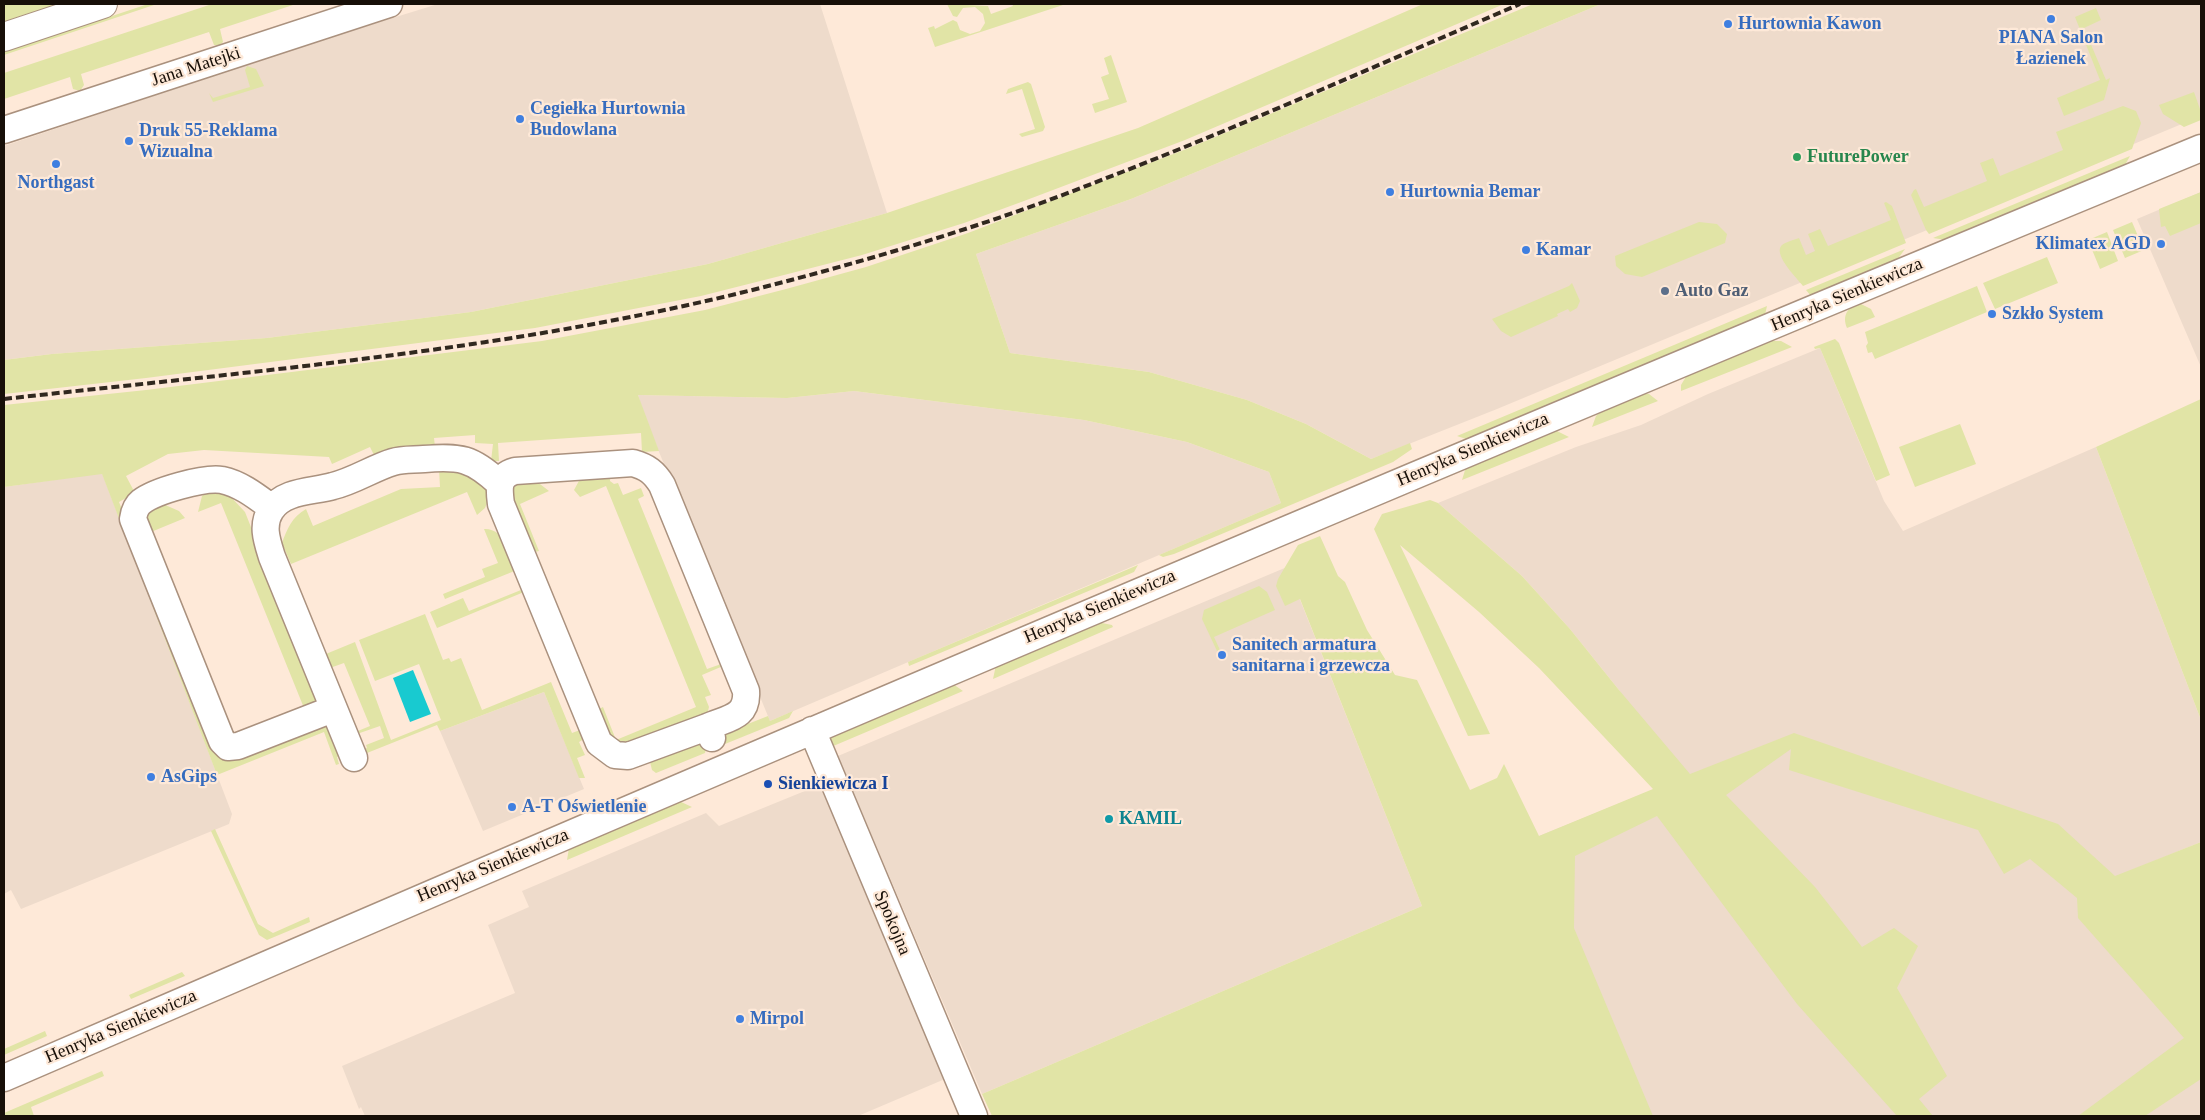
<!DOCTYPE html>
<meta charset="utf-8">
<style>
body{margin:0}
#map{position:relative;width:2205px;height:1120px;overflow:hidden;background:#fee9d8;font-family:Georgia,serif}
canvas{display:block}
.frame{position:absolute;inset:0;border:5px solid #170f08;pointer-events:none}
</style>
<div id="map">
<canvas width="2205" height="1120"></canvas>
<div class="frame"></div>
</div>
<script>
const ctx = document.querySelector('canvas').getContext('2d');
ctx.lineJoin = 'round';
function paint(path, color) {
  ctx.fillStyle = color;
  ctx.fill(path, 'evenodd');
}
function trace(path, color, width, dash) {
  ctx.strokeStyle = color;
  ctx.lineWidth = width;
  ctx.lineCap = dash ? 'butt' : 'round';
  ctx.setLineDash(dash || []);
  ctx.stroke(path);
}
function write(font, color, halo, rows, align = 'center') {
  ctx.font = font + ' Georgia,serif';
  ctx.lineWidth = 4.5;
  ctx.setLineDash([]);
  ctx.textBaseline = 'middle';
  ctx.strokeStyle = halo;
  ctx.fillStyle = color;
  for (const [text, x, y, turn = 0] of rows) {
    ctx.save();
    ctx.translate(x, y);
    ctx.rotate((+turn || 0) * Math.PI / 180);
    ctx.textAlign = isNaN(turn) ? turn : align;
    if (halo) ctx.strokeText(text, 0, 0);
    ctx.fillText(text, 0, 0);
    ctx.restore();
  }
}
paint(new Path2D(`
 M 438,4 L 820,4 L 887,213 L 708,264 L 471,312 L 267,338 L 52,354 L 4,360 L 4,146 L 305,45 Z
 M 1601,4 L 2201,4 L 2201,116 L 1497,409 L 1371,459 L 1306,424 L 1247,400 L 1149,372 L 1010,353 L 976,254 L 1131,199 Z
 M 2201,192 L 2201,367 L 2137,219 Z
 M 1820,348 L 1884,501 L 1903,531 L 2096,447 L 2201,720 L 2201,842 L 2115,877 L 2201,959 L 2201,1116 L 1259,1116 L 1539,836 L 1672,782 L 1619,690 L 1570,629 L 1522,576 L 1438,503 L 1576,447 L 1641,425 L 1708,394 Z
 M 854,391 L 1084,420 L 1187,442 L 1269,472 L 1281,503 L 770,721 L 645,418 L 638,395 L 787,398 Z
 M 102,473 L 232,814 L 229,824 L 21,909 L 11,890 L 4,894 L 4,487 Z
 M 1287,567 L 1422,906 L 982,1094 L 838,756 Z
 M 544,692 L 584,789 L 483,831 L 440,731 Z
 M 822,784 L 945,1079 L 858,1116 L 365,1116 L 361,1107 L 359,1109 L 342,1066 L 515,993 L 488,925 L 529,907 L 522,891 L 706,813 L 719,826 Z`), '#eedbcb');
paint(new Path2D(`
 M 8,4 L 59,4 L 4,22 L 4,5 Z
 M 148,4 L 157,4 L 4,55 L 4,52 Z
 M 212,4 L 296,4 L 220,29 L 223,42 L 219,46 L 214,45 L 209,32 L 81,74 L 84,85 L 80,91 L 73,89 L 70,77 L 4,99 L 4,73 Z
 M 947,4 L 988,6 L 991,14 L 1013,6 L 1012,4 L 1066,4 L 935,47 L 928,28 L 934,26 L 935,29 L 953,20 L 957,22 L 960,30 L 970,34 L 980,31 L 985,23 L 983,14 L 975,7 L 963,8 L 957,17 L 953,16 Z
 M 1423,4 L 1504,4 L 1185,140 L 1024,201 L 964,223 L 862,255 L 784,275 L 701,296 L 535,328 L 146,378 L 4,394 L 4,360 L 52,354 L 267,338 L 471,312 L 708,264 L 887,213 L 1138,128 Z
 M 1533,4 L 1601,4 L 1131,199 L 976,254 L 1010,353 L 1149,372 L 1247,400 L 1306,424 L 1371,459 L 1410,443 L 1412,449 L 1393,462 L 1174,554 L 1163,557 L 1159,555 L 1281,503 L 1269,472 L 1187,442 L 1084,420 L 854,391 L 787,398 L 638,395 L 659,451 L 642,452 L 641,433 L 498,443 L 499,461 L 491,461 L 493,444 L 475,443 L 475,435 L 434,438 L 435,447 L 375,457 L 370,447 L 332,464 L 329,457 L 204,450 L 168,454 L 126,476 L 135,493 L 119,502 L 223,760 L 324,719 L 341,755 L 337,757 L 339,764 L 336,765 L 324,732 L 217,775 L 102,474 L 4,487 L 4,405 L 146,390 L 542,341 L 705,310 L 786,289 L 866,267 L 968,233 L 1189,148 Z
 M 2096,8 L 2101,20 L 2084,28 L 2106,80 L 2110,78 L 2104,100 L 2064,116 L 2057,98 L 2100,80 L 2075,17 Z
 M 1111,55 L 1127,102 L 1095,113 L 1092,104 L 1109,99 L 1101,77 L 1109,74 L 1104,58 Z
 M 247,66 L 256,69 L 264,86 L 213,102 L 209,93 L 213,98 L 250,87 L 245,70 Z
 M 1028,82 L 1031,84 L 1045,127 L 1043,131 L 1022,137 L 1019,134 L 1035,129 L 1022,89 L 1006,94 L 1008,89 Z
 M 2194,92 L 2201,112 L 2201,120 L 2184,127 L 2163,114 L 2159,105 Z
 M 2123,106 L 2136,111 L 2141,123 L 2132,149 L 1929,234 L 1926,230 L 1911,195 L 1914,190 L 1916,189 L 1924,207 L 1987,181 L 1980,163 L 1993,158 L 2000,176 L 2063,150 L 2056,132 Z
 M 2130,156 L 2125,165 L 1946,240 L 1933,238 Z
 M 2201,192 L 2201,223 L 2170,236 L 2165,226 L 2161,227 L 2159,209 Z
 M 1886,202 L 1892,206 L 1906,243 L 1803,286 C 1797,278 1774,256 1781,246 C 1785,242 1794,240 1799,238 L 1806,255 L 1815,251 L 1808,234 L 1820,229 L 1828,246 L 1891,220 L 1884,203 Z
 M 1699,222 L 1717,224 L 1727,234 L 1725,243 L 1642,277 L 1625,274 L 1616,266 L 1615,256 Z
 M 2132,222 L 2144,250 L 2125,258 L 2113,230 Z
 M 2107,232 L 2118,261 L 2100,269 L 2088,240 Z
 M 1905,249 L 1897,260 L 1811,296 L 1806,290 Z
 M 2047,257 L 2058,283 L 1995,309 L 1983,283 Z
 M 1572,283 L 1580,301 L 1577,308 L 1570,312 L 1568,309 L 1557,314 L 1558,316 L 1511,337 L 1501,331 L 1492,319 L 1569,286 Z
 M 1977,286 L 1987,312 L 1875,359 L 1872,352 L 1868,353 L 1866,346 L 1868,343 L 1865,332 Z
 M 1861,304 L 1871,309 L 1875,317 L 1847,328 C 1842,316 1847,306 1861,304 Z
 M 1767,306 L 1765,315 L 1466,439 L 1457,436 Z
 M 1835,339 L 1839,343 L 1890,475 L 1876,481 L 1820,348 L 1815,349 L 1814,347 Z
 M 1768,341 L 1781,341 L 1792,347 L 1681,391 L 1681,385 L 1687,375 Z
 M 1642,393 L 1649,394 L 1658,401 L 1592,427 L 1596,416 L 1601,411 Z
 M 2201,399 L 2201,720 L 2096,447 Z
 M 1960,424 L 1976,464 L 1915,487 L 1899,447 Z
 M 1555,430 L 1569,437 L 1462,480 L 1466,467 Z
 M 439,469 L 464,471 L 487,489 L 489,498 L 485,508 L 477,515 L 467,492 L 291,564 L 282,543 C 287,529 292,517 306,509 L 313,526 L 401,489 L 440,487 Z
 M 610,475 L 610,481 L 614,484 L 618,483 L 623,495 L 641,488 L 644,496 L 638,499 L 707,669 L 724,663 L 723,666 L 702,675 L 711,695 L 705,697 L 709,707 L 707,715 L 635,746 L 614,746 L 599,709 L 603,707 L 616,740 L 696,707 L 606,486 L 580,497 L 574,490 L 580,479 Z
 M 536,481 L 549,491 L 520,504 L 539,551 L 535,552 L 511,492 L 517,484 Z
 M 211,490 L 229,495 L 245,512 L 320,701 L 304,708 L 221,503 L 198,512 L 202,496 Z
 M 1430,500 L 1438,503 L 1522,576 L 1570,629 L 1619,690 L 1690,774 L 1794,733 L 2058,824 L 2115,876 L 2201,842 L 2201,1079 L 2145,1116 L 2078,1116 L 2184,1038 L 2078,918 L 2077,898 L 2030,859 L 2004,874 L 1978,830 L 1789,770 L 1791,749 L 1726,795 L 1815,887 L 1862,947 L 1894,928 L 1918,946 L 1897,988 L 1947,1076 L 1919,1099 L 1933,1116 L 1897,1116 L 1797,1004 L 1657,816 L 1575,856 L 1574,928 L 1653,1116 L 992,1116 L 982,1094 L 1422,906 L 1300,599 L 1285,606 L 1276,586 L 1278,579 L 1298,545 L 1320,536 L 1338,576 L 1345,582 L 1367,630 L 1395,675 L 1417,680 L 1470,790 L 1497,778 L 1504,764 L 1539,836 L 1653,789 L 1539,668 L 1479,612 L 1400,545 L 1490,734 L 1468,736 L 1374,529 L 1382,514 Z
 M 163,504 L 179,511 L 185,518 L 151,532 L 143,514 Z
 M 484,529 C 505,528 510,555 517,570 L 445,599 L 443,594 L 485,577 L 482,569 L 498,563 Z
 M 1138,565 L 1134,572 L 909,666 L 908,662 Z
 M 1259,586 L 1267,592 L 1275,610 L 1214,637 L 1220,650 L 1217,651 L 1202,619 L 1204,610 Z
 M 521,590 L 524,592 L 437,628 L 430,612 L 463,598 L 469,611 Z
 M 425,614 L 443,660 L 449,658 L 451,662 L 461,658 L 482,710 L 551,682 L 572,733 L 580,730 L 584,739 L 579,742 L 585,755 L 577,758 L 585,778 L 579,778 L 544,692 L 440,731 L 437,725 L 362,755 L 364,749 L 367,748 L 366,745 L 384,738 L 380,726 L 354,735 L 353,733 L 370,726 L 344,663 L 327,669 L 321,656 L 355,642 L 391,740 L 441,720 L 419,664 L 375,681 L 359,640 Z
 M 1097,622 L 1112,625 L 1113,627 L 993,679 L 996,665 Z
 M 953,684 L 963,691 L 831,747 L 831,736 Z
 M 793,711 L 789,718 L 725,744 L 720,735 L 768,716 L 770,721 Z
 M 700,742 L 706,749 L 705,753 L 656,773 L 652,770 L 650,762 Z
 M 679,801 L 692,807 L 567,860 L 569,848 Z
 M 215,829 L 258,924 L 273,933 L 309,917 L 310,922 L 267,940 L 259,935 L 211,831 Z
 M 182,972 L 185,976 L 131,999 L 129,995 Z
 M 45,1031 L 47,1036 L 4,1055 L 4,1049 Z
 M 102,1071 L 104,1076 L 31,1107 L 34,1116 L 4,1116 L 4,1113 Z`), '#e1e4a6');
paint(new Path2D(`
 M 413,670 L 431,714 L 410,722 L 393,678 Z`), '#18cad0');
const street = new Path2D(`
 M 4,130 L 389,4
 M 272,508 C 257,497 241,484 222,480 C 204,477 155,491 141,502 C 136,506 134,512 133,519 L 222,741 L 228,747 L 238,746 L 333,709
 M 707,727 L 628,756 L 615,755 L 599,743 L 501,504 C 499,489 497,476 515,471 L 633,463 C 647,467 654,472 662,485 L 746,691 C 748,718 727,718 707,727 L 712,738
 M 812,730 L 974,1116
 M 354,758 L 272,557 C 267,541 261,525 271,510 C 284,490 313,492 333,486 C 354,481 373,468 393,462 C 403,459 414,460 424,459 C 460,456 472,458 499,483
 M 4,1078 C 734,762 1466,451 2201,148`);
const primary = new Path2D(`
 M 4,37 L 103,4`);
trace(street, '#aa917e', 29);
trace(primary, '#aa917e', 30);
trace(street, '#fff', 26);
trace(primary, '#fff', 28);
trace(new Path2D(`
 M 4,399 C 261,370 520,350 772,285 C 884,256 996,222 1104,179 C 1244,125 1382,63 1520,4`), '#31281f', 4, [8, 4]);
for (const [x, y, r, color] of [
 [2051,19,5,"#3f7fe0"],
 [1728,24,5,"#3f7fe0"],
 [520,119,5,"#3f7fe0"],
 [129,141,5,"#3f7fe0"],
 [1797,157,5,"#2e9e5b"],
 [56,164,5,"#3f7fe0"],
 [1390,192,5,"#3f7fe0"],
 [2161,244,5,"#3f7fe0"],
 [1526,250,5,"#3f7fe0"],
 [1665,291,5,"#5c6f8a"],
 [1992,314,5,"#3f7fe0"],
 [1222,655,5,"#3f7fe0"],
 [151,777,5,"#3f7fe0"],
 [768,784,5,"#1a4fb4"],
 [512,807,5,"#3f7fe0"],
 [1109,819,5,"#0f9aa8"],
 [740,1019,5,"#3f7fe0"]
]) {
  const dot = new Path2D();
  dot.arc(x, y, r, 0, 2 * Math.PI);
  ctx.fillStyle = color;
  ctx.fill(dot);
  trace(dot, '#fee9d8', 2);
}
write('bold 18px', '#366cbe', '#fee9d8', [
 ["Hurtownia Kawon",1738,24],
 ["PIANA Salon",2051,38,"center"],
 ["Łazienek",2051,59,"center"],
 ["Cegiełka Hurtownia",530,109],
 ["Budowlana",530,130],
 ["Druk 55-Reklama",139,131],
 ["Wizualna",139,152],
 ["Northgast",56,183,"center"],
 ["Hurtownia Bemar",1400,192],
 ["Klimatex AGD",2151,244,"right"],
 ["Kamar",1536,250],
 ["Szkło System",2002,314],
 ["Sanitech armatura",1232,645],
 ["sanitarna i grzewcza",1232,666],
 ["AsGips",161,777],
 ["A-T Oświetlenie",522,807],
 ["Mirpol",750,1019]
], 'left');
write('18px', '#170f08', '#fee9d8', [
 ["Jana Matejki",196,67,-18],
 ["Henryka Sienkiewicza",1847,295,-23],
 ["Henryka Sienkiewicza",1473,450,-23],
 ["Henryka Sienkiewicza",1100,607,-23],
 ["Henryka Sienkiewicza",493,866,-23],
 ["Spokojna",892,923,67],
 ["Henryka Sienkiewicza",121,1027,-23]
]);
write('bold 18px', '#27864d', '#fee9d8', [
 ["FuturePower",1807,157]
], 'left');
write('bold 18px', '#4e5e75', '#fee9d8', [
 ["Auto Gaz",1675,291]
], 'left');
write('bold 18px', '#164399', '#fee9d8', [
 ["Sienkiewicza I",778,784]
], 'left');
write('bold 18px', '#0d838f', '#fee9d8', [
 ["KAMIL",1119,819]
], 'left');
</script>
